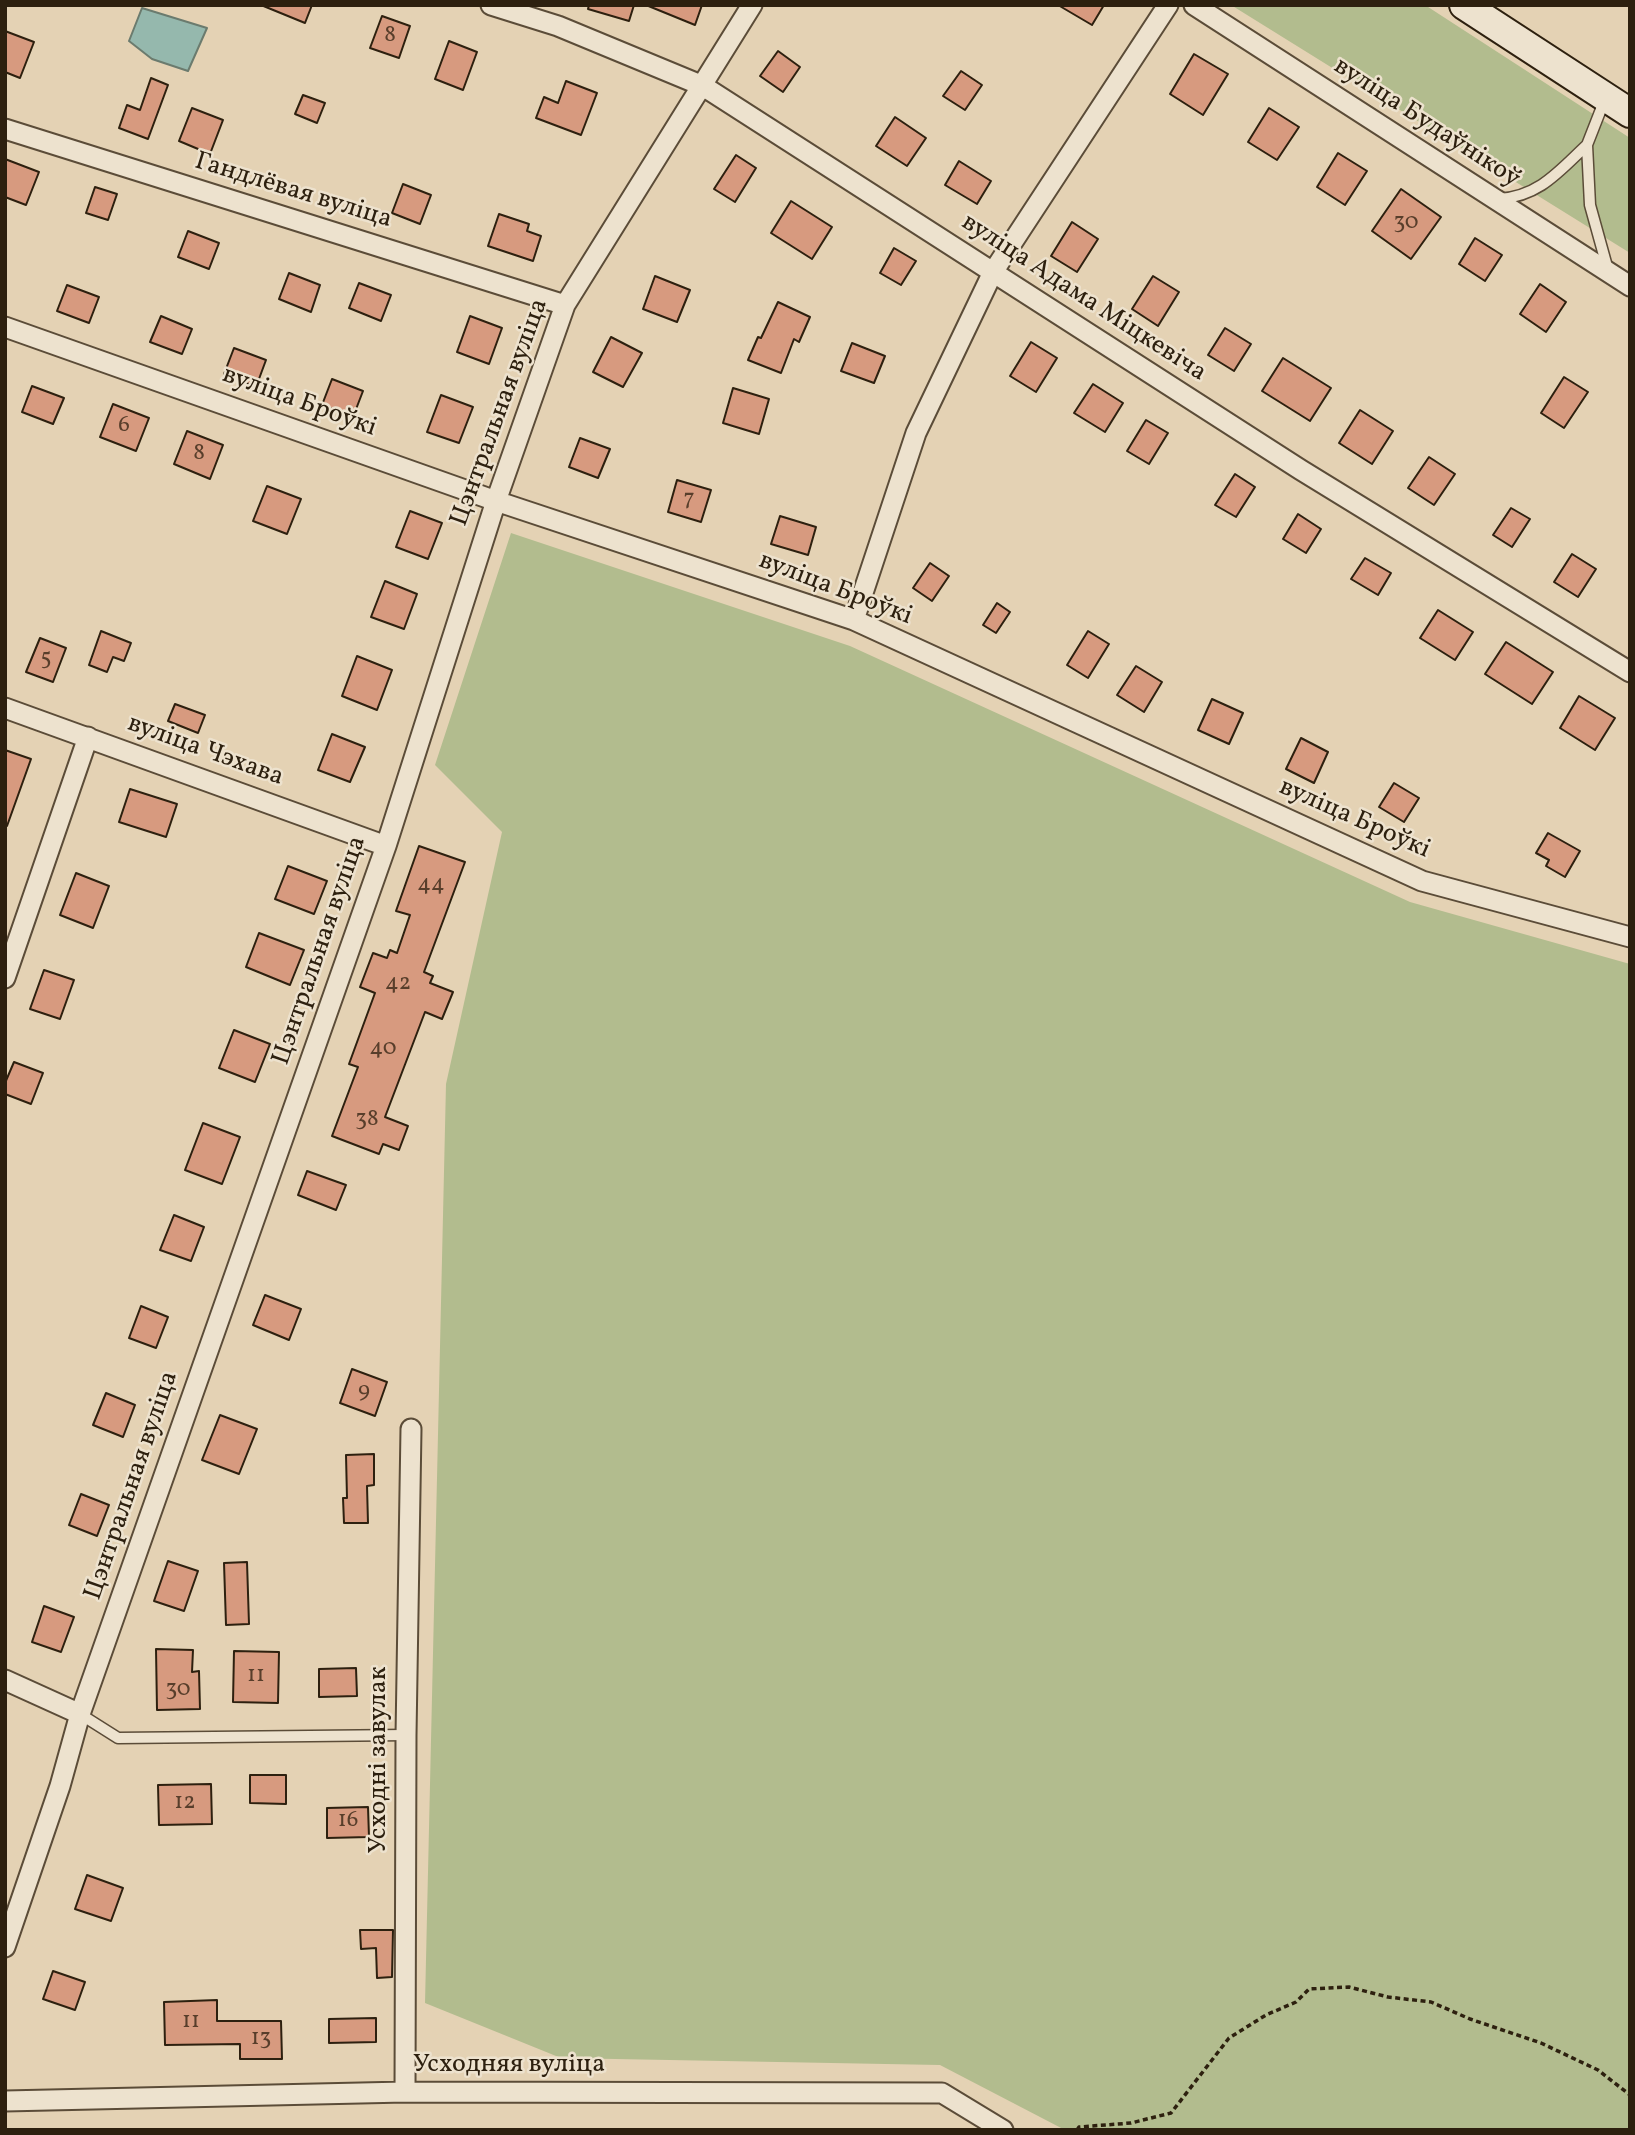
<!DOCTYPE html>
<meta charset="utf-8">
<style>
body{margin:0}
#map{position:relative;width:1635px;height:2135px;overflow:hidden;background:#e4d2b4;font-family:Vollkorn,serif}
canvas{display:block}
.frame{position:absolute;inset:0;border:7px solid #2d200f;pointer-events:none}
</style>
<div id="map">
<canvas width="1635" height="2135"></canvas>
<div class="frame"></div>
</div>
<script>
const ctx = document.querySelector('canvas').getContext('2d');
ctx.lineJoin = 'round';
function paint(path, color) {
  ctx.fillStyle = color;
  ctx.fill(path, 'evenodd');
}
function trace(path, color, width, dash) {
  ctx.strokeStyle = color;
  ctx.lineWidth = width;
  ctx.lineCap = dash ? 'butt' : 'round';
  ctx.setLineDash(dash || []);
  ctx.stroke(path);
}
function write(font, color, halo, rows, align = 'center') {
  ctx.font = font + ' Vollkorn,serif';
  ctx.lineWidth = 5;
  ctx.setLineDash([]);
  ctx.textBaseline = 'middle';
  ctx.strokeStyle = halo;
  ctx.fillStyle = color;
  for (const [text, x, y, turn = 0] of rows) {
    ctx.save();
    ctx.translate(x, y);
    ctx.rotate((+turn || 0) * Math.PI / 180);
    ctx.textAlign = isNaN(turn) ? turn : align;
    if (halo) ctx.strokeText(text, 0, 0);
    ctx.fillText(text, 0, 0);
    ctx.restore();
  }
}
paint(new Path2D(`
 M 1231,5 L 1425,5 L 1630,138 L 1630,253 Z
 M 511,533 L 850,646 L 1410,902 L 1630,964 L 1630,2130 L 1065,2130 L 940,2065 L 561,2058 L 425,2003 L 446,1084 L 502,832 L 435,765 Z`), '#b2bc8e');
const water = new Path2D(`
 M 142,8 L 207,28 L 188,71 L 152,59 L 129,41 Z`);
paint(water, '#95b8ad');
trace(water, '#6b7b6e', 2);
const building = new Path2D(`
 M 261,5 L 312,5 L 305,23 Z
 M 589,5 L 634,5 L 629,21 L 588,9 Z
 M 646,5 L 702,5 L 695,25 Z
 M 1058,5 L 1104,5 L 1092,25 Z
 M 382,16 L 410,26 L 399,58 L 370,48 Z
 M 5,31 L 34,42 L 20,78 L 5,72 Z
 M 449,41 L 477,52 L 463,90 L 435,79 Z
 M 778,51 L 800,67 L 783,92 L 760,76 Z
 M 1194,54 L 1228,74 L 1203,115 L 1170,94 Z
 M 961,71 L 982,85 L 965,110 L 943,96 Z
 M 151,78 L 168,85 L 148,139 L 119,128 L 127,105 L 140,110 Z
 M 566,81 L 597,93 L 581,135 L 536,118 L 544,97 L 558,103 Z
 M 303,95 L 325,103 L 317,123 L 295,114 Z
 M 192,108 L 223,120 L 210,154 L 179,141 Z
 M 1269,108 L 1299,127 L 1277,160 L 1248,142 Z
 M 895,117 L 926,138 L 907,166 L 876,146 Z
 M 1338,153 L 1367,171 L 1345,205 L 1317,187 Z
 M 736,155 L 756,168 L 735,202 L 714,189 Z
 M 5,159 L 39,172 L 26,205 L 5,197 Z
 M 959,161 L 991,181 L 977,204 L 945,185 Z
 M 403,184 L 431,195 L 420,224 L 392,213 Z
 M 95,187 L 117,194 L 108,220 L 86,213 Z
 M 1401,189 L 1441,217 L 1411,259 L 1372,231 Z
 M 791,201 L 832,227 L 812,259 L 771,233 Z
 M 499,214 L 529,224 L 527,231 L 541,236 L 533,261 L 488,246 Z
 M 1072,222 L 1098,239 L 1077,272 L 1051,256 Z
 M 188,231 L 219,243 L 209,269 L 178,257 Z
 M 1475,238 L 1502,255 L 1485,281 L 1459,264 Z
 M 894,248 L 916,261 L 901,285 L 880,273 Z
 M 289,273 L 320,285 L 311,312 L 279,299 Z
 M 655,276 L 690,290 L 677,322 L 643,309 Z
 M 1153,276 L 1179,292 L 1158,326 L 1132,309 Z
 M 359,283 L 391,295 L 381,321 L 349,308 Z
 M 1540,284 L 1566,302 L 1546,332 L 1520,314 Z
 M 67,285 L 99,297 L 89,323 L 57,311 Z
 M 778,302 L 810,317 L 799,342 L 794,339 L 781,373 L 748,360 L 758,337 L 761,338 Z
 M 161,316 L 192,329 L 182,354 L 150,342 Z
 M 470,316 L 502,328 L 489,364 L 457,352 Z
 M 1225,328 L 1251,344 L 1234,371 L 1208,355 Z
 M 611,337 L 642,353 L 623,387 L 593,372 Z
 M 1031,342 L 1057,358 L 1036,392 L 1010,376 Z
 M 852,343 L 885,356 L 874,383 L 841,371 Z
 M 234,348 L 266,360 L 256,387 L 224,374 Z
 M 1283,358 L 1331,388 L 1310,421 L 1262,391 Z
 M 1564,377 L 1588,392 L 1564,428 L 1541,413 Z
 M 332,379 L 363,391 L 353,417 L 322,405 Z
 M 1093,384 L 1123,403 L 1105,432 L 1074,413 Z
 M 32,386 L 64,398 L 53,424 L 22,412 Z
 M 733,388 L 769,399 L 759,434 L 723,423 Z
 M 441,395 L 473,407 L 459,443 L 427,432 Z
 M 113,404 L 149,418 L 136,451 L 100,437 Z
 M 1360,410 L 1393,431 L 1372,464 L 1339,443 Z
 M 1146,420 L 1168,433 L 1149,464 L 1127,451 Z
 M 187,431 L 223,445 L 210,479 L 174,464 Z
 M 580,438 L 610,449 L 598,478 L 569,467 Z
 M 1429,457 L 1455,474 L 1434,505 L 1408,488 Z
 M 1235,474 L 1255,487 L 1236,517 L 1215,505 Z
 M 677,480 L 711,490 L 701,522 L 668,512 Z
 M 267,486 L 301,499 L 287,534 L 253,521 Z
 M 1511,508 L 1530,519 L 1512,547 L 1493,535 Z
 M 410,511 L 442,523 L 428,559 L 396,547 Z
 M 1298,514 L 1321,529 L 1306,553 L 1283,539 Z
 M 780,516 L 816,527 L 808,555 L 771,544 Z
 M 1572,554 L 1596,569 L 1578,597 L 1554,582 Z
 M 1365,558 L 1391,573 L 1378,595 L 1351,579 Z
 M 930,563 L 949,576 L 932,601 L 913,588 Z
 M 385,581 L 417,594 L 404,629 L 371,617 Z
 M 997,603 L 1010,612 L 996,633 L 983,625 Z
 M 1438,610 L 1473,632 L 1455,660 L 1420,638 Z
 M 101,631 L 131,643 L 124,661 L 113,657 L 107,672 L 89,665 Z
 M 1088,631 L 1109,644 L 1088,678 L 1067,665 Z
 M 40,638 L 66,648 L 53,682 L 26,672 Z
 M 1506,642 L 1553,672 L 1532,704 L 1485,674 Z
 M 357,656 L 392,670 L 377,710 L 342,696 Z
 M 1136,666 L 1162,682 L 1144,712 L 1117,695 Z
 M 1579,696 L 1615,718 L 1595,750 L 1560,728 Z
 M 1212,699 L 1243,713 L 1229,744 L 1198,730 Z
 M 175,704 L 205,715 L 198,733 L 168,721 Z
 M 332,734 L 365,747 L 350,782 L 318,770 Z
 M 1301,738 L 1328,752 L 1314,783 L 1286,769 Z
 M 5,750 L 31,759 L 7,826 L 5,826 Z
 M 1394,783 L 1419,798 L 1404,822 L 1379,807 Z
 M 130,789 L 177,804 L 166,837 L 119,822 Z
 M 1548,833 L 1580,851 L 1565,877 L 1546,866 L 1549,860 L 1536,853 Z
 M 419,846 L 465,862 L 424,972 L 433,976 L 430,983 L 453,992 L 442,1019 L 425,1012 L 385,1117 L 408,1126 L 399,1150 L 383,1144 L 379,1154 L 332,1136 L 358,1067 L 349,1064 L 375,993 L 360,987 L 373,953 L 387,958 L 390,950 L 397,953 L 410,915 L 396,911 Z
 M 288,866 L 327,881 L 314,914 L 275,899 Z
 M 76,873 L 109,886 L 93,928 L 60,915 Z
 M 259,933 L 304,950 L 290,985 L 246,967 Z
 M 44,970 L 74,980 L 60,1019 L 30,1009 Z
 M 234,1030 L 270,1044 L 255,1082 L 219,1068 Z
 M 14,1062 L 43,1073 L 31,1104 L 5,1094 L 5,1083 Z
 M 203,1123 L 240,1137 L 222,1184 L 185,1170 Z
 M 307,1171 L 346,1185 L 336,1210 L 298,1195 Z
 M 174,1215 L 204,1227 L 191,1261 L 160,1250 Z
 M 265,1295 L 301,1309 L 289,1340 L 253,1325 Z
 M 141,1306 L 168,1317 L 156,1348 L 129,1338 Z
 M 352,1369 L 387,1382 L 375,1416 L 340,1403 Z
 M 106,1393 L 135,1405 L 123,1437 L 93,1425 Z
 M 220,1415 L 257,1429 L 239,1474 L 202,1460 Z
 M 374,1454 L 374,1485 L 367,1486 L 368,1523 L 344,1523 L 343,1498 L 347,1498 L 346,1455 Z
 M 81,1494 L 109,1505 L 97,1536 L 69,1525 Z
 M 168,1561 L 198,1571 L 184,1611 L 154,1601 Z
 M 247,1562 L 249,1624 L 226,1625 L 224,1563 Z
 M 44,1606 L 74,1617 L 61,1652 L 32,1642 Z
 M 156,1649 L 193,1650 L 192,1672 L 199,1671 L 200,1709 L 157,1710 Z
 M 234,1651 L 279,1652 L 278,1703 L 233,1702 Z
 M 356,1668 L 357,1696 L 319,1697 L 319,1669 Z
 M 250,1775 L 286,1775 L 286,1804 L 250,1803 Z
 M 211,1784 L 212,1824 L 159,1825 L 158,1785 Z
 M 368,1807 L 369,1837 L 327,1838 L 327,1808 Z
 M 87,1875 L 123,1888 L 111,1921 L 75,1909 Z
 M 360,1930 L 393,1930 L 392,1977 L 377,1978 L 376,1948 L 361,1949 Z
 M 53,1971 L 85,1982 L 75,2010 L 43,1999 Z
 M 217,2000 L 217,2021 L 281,2021 L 282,2059 L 240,2059 L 240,2044 L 165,2045 L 164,2002 Z
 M 376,2018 L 376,2042 L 329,2043 L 329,2019 Z`);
paint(building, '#d79a7f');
trace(building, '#2d200f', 2);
const lane = new Path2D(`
 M 1605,99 L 1587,145 L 1590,205 L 1608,270
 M 1499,199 C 1540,196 1559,171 1587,145
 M 80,1714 L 118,1738 L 406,1735`);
const street = new Path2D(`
 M 491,5 L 558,26 L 703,86 L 1301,470 L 1630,672
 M 1194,5 L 1630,286
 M 5,129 L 565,305
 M 5,327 L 496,501 L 854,620 L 1422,881 L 1630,937
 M 854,620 L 916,433 L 993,272 L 1168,5
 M 5,708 L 386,846
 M 5,978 L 88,737
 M 5,1680 L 80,1714
 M 5,1947 L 60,1786 L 80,1714 L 386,846 L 496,501 L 565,305 L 752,5
 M 405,2092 L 406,1735 L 411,1429
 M 5,2101 L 405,2092 L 942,2093 L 1003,2130`);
const secondary = new Path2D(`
 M 1464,5 L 1630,113`);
trace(lane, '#5b4c38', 13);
trace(street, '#5b4c38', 23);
trace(secondary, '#2d200f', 32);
trace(new Path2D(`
 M 1077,2130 L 1079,2127 L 1131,2123 L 1171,2113 L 1229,2038 L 1266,2015 L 1296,2002 L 1309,1989 L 1349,1987 L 1388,1997 L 1431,2002 L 1470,2019 L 1541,2043 L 1598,2070 L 1630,2095`), '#2d200f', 3.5, [5, 3.5]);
trace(lane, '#ede2ce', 10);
trace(street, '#ede2ce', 19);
trace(secondary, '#ede2ce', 28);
write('23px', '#583e2b', null, [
 ["8",390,37],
 ["30",1406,224],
 ["6",124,427],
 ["8",199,455],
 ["7",689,501],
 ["5",46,660],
 ["44",431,886],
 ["42",398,985],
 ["40",383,1050],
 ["38",367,1121],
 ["9",364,1393],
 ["11",256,1677],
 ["30",178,1691],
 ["12",185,1804],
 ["16",348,1822],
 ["11",191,2023],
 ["13",261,2040]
]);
write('26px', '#2d200f', '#ede2ce', [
 ["вуліца Будаўнікоў",1426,124,33],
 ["Гандлёвая вуліца",293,192,17],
 ["вуліца Адама Міцкевіча",1083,299,33],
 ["вуліца Броўкі",299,403,20],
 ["Цэнтральная вуліца",501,413,-70],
 ["вуліца Броўкі",835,590,21],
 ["вуліца Чэхава",205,752,20],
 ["вуліца Броўкі",1354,820,24],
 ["Цэнтральная вуліца",321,951,-71],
 ["Цэнтральная вуліца",133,1486,-71],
 ["Усходні завулак",380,1760,-90],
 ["Усходняя вуліца",509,2066]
]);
</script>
